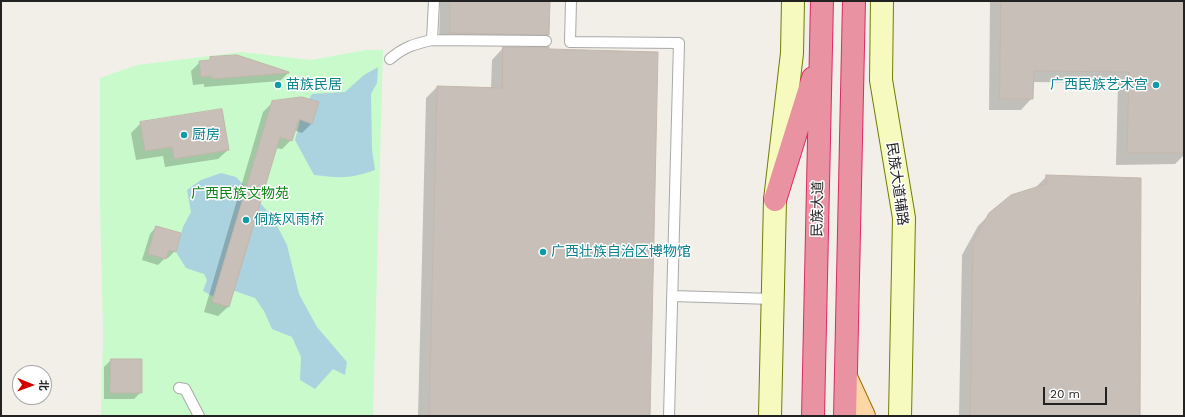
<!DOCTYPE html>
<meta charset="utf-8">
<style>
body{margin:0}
#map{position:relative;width:1185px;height:417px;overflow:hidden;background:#f2efe9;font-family:"Work Sans","Noto Sans SC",sans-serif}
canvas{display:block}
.frame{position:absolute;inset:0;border:2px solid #222;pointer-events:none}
.north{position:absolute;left:12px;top:365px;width:40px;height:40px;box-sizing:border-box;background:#fff;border:1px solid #a7a7a7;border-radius:50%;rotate:91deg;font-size:11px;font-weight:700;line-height:16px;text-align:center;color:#222}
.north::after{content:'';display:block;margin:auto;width:14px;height:18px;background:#d40000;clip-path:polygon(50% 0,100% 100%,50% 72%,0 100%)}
.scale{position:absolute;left:1043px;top:387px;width:64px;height:18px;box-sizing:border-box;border:2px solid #222;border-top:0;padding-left:5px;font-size:12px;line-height:14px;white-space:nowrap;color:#222;-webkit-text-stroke:3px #fff;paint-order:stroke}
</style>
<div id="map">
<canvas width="1185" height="417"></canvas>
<div class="frame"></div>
<div class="north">北</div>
<div class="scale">20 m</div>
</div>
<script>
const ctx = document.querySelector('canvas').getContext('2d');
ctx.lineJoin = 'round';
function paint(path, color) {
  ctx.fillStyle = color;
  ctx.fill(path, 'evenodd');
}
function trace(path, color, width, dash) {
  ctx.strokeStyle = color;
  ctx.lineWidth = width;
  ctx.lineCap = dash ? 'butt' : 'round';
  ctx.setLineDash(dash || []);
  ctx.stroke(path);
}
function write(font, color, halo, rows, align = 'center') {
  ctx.font = font + ' "Work Sans","Noto Sans SC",sans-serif';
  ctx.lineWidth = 3;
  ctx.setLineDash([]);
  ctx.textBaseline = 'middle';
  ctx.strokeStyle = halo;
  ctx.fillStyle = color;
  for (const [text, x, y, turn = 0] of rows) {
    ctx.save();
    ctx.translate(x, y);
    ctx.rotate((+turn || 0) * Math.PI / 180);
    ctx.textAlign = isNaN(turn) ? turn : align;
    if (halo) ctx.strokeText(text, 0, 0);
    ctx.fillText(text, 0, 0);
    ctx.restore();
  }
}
paint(new Path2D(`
 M 366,50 L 383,50 L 373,416 L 101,416 L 103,334 L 100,202 L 100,78 L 137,65 L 242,52 L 311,60 Z`), '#c8facc');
paint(new Path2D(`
 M 378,67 L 377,83 L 371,94 L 372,150 L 375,170 C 351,179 339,178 314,175 L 295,140 L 303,109 L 312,94 L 345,92 L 364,75 Z
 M 221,173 L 236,177 L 272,216 L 287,245 L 299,294 L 317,327 L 347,362 L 345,375 L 333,369 L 315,389 L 300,380 L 301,357 L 292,337 L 272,329 L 264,311 L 255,298 L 232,290 L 214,297 L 203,291 L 207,280 L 204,274 L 186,268 L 176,252 L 183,227 L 191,212 L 187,190 L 201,180 Z`), '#aad3df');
paint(new Path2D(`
 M 440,1 L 549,1 L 548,35 L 535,48 L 649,416 L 418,416 L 426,98 L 437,87 L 491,88 L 492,60 L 503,48 L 527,48 L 527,46 L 439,44 Z
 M 990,1 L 1184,1 L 1184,155 L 1175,164 L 1116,165 L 1118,83 L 1033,82 L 1032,98 L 1021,110 L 989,110 Z
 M 211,58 L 288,73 L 280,81 L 204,87 L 204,84 L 193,85 L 191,71 L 200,62 L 208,61 Z
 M 273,102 L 312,123 L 302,133 L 294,130 L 291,140 L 282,149 L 275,148 L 228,307 L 218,316 L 204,312 L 263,112 Z
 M 141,123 L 228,150 L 218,159 L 165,167 L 163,156 L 136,160 L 131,133 Z
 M 1047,176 L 1139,416 L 959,416 L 962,255 L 978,226 L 990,214 L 1035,188 Z
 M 156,227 L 175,251 L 168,258 L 165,258 L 158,265 L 142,260 L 150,234 Z
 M 111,360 L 141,392 L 134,399 L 104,399 L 104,367 Z`), '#0003');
const building = new Path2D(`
 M 450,1 L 550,1 L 549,35 L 450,33 Z
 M 1001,1 L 1184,1 L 1184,153 L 1127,153 L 1129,72 L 1034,71 L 1033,99 L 1000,99 Z
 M 503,47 L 549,47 L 549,49 L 658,52 L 650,416 L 429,416 L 437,86 L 502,88 Z
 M 237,55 L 289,72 L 289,73 L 212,79 L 212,76 L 201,77 L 199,61 L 210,60 L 210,57 Z
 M 302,97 L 319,102 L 312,124 L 299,119 L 292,141 L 280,137 L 229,307 L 212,302 L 272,101 Z
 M 222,109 L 229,150 L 174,159 L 172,147 L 145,151 L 140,122 Z
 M 1046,175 L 1141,178 L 1140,416 L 970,416 L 973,242 L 989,213 L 1011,195 L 1046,184 Z
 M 156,226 L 181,233 L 176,252 L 169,250 L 166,259 L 148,254 Z
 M 111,359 L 142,359 L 142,393 L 110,393 Z`);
paint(building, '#c7bfb8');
trace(building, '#c4b6ab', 1);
const lane = new Path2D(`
 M 434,1 L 432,40 L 546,41
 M 571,1 L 570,42 L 679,43 L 669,416
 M 390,59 C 404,47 414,44 432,40
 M 672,296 L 773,299
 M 179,388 L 185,389 L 199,416`);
const secondary = new Path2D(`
 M 882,1 L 881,80 L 904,218 L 900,416
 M 770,416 L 775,200 L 792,53 L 793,1`);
const primary = new Path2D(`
 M 846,377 L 864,416`);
const highway = new Path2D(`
 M 775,200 L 813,78
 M 813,416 L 822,1
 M 845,416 L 854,1`);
trace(lane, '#a9a9a9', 12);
trace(secondary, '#707d05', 24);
trace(primary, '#a06b00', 24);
trace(highway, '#dc2a67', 24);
trace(lane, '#fff', 10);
trace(secondary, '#f7fabf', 22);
trace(primary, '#fcd6a4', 22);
trace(highway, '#e892a2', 22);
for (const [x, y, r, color] of [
 [278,85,4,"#0f9aa8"],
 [1156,85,4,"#0f9aa8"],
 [184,135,4,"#0f9aa8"],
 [246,220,4,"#0f9aa8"],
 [543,252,4,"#0f9aa8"]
]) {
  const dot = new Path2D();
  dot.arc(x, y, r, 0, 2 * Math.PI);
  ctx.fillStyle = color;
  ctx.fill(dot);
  trace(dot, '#fff', 1.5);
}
write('14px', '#0d838f', '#fff', [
 ["苗族民居",286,85],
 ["广西民族艺术宫",1148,85,"right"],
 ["厨房",192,135],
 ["侗族风雨桥",254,220],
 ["广西壮族自治区博物馆",551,252]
], 'left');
write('14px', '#222', '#fff', [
 ["民族大道辅路",897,184,82],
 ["民族大道",818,209,-89]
]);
write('14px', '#0c8416', '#fff', [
 ["广西民族文物苑",240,194]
]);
</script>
